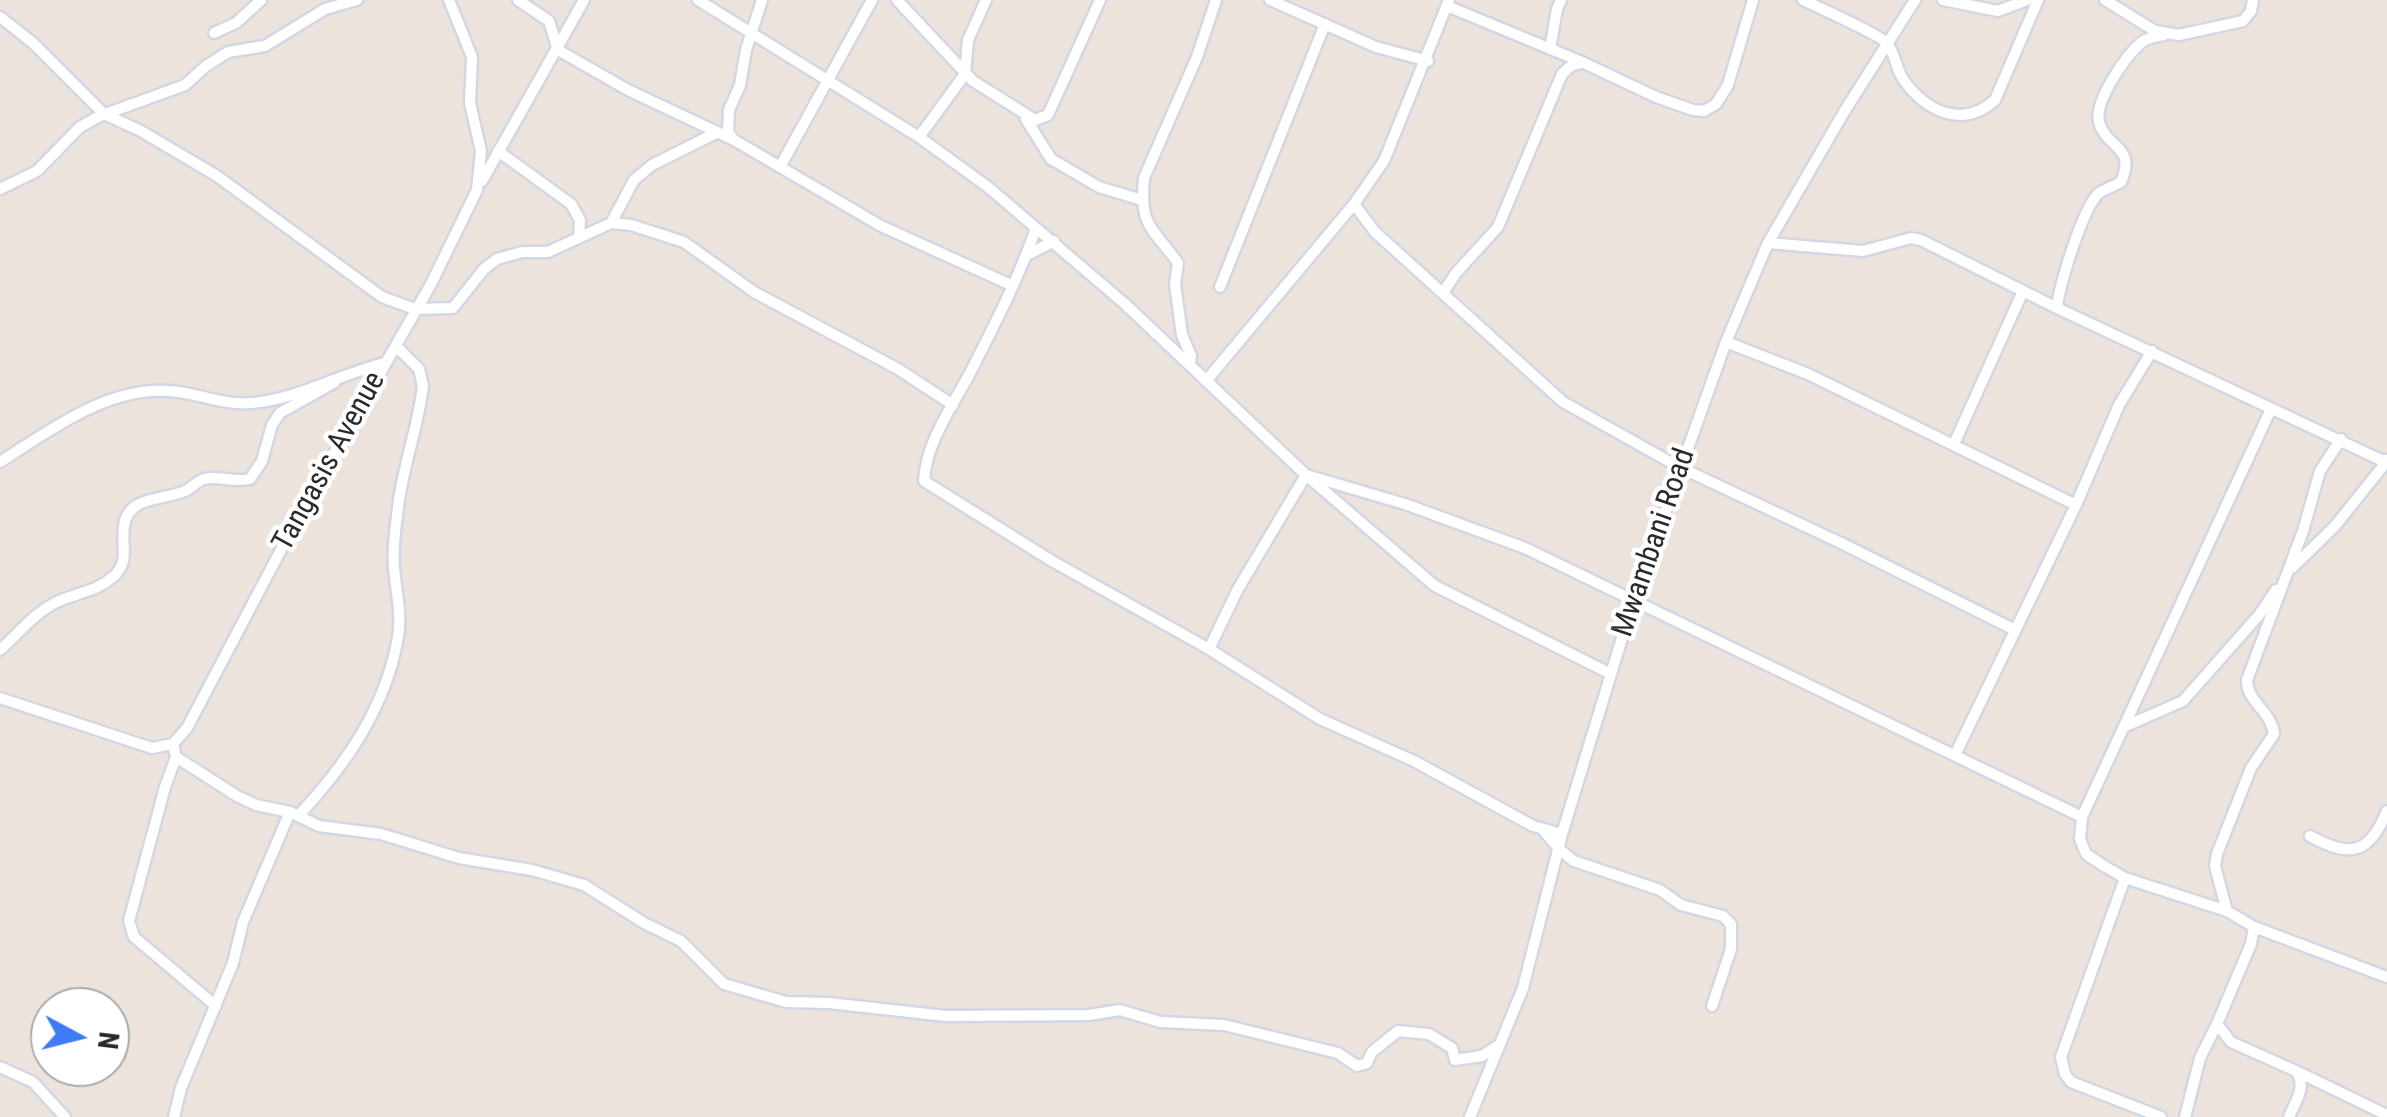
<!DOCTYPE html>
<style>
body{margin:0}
#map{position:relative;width:2387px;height:1117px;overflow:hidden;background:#ece3dc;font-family:"Roboto Condensed",sans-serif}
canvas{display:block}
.north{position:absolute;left:30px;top:987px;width:100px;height:100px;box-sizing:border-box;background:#fff;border:2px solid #aaa;border-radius:50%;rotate:97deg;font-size:28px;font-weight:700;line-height:40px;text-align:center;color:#2a2a2a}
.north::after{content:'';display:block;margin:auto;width:35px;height:45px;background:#3f7bf6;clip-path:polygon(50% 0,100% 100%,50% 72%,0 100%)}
</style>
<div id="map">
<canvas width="2387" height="1117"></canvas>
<div class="north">N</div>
</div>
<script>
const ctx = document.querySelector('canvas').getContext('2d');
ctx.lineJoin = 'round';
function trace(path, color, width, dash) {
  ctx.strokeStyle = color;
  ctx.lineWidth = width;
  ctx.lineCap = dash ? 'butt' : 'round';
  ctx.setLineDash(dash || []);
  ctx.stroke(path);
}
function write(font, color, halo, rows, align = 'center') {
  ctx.font = font + ' "Roboto Condensed",sans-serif';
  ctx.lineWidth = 9;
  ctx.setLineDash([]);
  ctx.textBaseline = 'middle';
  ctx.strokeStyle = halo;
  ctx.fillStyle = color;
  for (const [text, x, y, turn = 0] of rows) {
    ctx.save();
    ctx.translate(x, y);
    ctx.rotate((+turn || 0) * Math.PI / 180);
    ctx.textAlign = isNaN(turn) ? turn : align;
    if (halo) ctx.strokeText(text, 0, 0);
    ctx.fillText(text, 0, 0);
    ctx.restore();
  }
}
const street = new Path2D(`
 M 518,0 L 549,21 L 558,50 L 628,90 L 734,140 L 881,226 L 1011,285
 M 698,0 L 919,137 L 988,187 L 1125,304 L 1306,475 L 1405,504 L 1525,548 L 2082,817
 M 897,0 L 973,81 L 1035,120 L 1048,115 L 1100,0
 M 1270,0 L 1376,47 L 1428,61
 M 1449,0 L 1384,161 L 1354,204 L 1375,232 L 1563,402 L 1679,467 L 1841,543 L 2015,630
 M 1803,0 C 1818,7 1880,35 1887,43 C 1895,53 1896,69 1903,79 C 1926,112 1963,129 1995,100 L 2038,0
 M 1943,0 L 1998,11 L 2027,0
 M 2105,0 L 2155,31 L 2179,35 L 2243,21 L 2251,11 L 2253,0
 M 1447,6 L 1582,62 L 1656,97 L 1693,110 L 1704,111 L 1716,104 L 1728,85 L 1753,0
 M 0,17 L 33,43 L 104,114 L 141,131 L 217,176 L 382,297 L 415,309 L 453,308 L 484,269 L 497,259 L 522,252 L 548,252 L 611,223 L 634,180 L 652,165 L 718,132
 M 214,33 L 236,23 L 261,0
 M 1550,49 L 1557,9 L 1561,0
 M 1026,119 L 1051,159 L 1099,187 L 1142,200
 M 919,137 L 965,74 L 968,40 L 986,0
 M 733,139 L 728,132 L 729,110 L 740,85 L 746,50 L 762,0
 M 498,151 L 571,204 L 580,220 L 579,238
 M 780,167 L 872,0
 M 482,181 L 584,0
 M 0,189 L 37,171 L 80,127 L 100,116 L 185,85 L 206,66 L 228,52 L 265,46 L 325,9 L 357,0
 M 611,223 L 631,225 L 684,242 L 754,292 L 898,369 L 953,405
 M 1036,228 C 1019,278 993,328 969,375 C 951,408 926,443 924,481 L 1052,561 L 1209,649 L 1320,719 L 1414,761 L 1533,826 L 1562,834
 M 1768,243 L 1863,251 L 1911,238 L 1921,240 L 2057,308 L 2381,460 L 2387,460
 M 1027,255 L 1054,241
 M 1220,287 L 1325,24
 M 1443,293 L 1456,273 L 1498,227 L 1562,74 L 1572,65 L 1581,63
 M 2057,308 C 2059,286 2083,207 2099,193 C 2105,189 2114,186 2121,182 C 2137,145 2106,149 2099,122 C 2094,101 2126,55 2142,42 C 2148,37 2157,36 2164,35
 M 1726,342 L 1808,374 L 2076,505
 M 1190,364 L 1191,356 L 1182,335 L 1175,284 L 1178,263 C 1153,228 1139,227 1144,178 L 1197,57 L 1216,0
 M 1206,381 L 1354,204
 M 2271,409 L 2082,817 L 2080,839 L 2086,854 L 2104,866 L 2125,878 L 2227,911 L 2254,927 L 2251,944 L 2217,1024 L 2231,1042 L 2296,1071 C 2307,1087 2296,1100 2289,1117
 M 1954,444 L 2023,291
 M 0,462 C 49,431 106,387 168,391 C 197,392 222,406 252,403 C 298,399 340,374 385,363
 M 2292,568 L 2335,526 L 2387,461
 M 1209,649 L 1238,589 L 1306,475 L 1435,586 L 1611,674
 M 0,650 C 18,634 36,611 59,601 C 79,592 96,592 114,576 C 130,561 121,546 124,526 C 128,495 163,501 185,491 C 192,488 197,481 204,479 C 219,475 234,483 250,479 L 262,461 L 272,425 L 280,413 L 335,382
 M 0,698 L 152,748 L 173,744 L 187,728 L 303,508 L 431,284 L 477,190 L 481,151 L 470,103 L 472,57 L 449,0
 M 2126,726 L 2183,701 L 2259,615 L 2276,590
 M 173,744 L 176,757 L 237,796 L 256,805 L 290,812 L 319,826 L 381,834 L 459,858 L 532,870 L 584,885 L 644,923 L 681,941 L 724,984 L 786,1002 L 829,1003 L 946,1016 L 1089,1015 L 1120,1010 L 1160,1022 L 1224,1025 L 1338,1053 L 1357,1066 L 1367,1063 L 1372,1052 L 1398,1031 L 1429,1034 L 1452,1048 L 1455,1060 L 1482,1056 L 1499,1045
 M 1955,755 L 2076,505 L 2119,405 L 2152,351
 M 176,757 L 165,787 L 129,921 L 134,937 L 216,1006
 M 298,816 C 346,765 386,707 398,637 C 402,614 396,591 394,568 C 392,548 396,526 398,507 C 403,466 418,427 423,386 L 419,369 L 396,346
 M 1544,831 L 1560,850 L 1574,861 L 1660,890 L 1681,905 L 1723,916 L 1731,924 L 1731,949 L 1712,1006
 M 2310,836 C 2350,858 2369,855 2387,811
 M 2125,878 L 2061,1057 L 2065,1074 L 2071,1082 L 2161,1117
 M 2227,911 L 2215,866 L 2217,854 L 2251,768 L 2274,734 C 2272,712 2246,701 2247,680 L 2303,531 L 2320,471 L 2341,439
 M 2254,927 L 2387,977
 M 0,1067 L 33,1082 L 65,1117
 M 2298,1072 L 2387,1115
 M 174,1117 L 181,1088 L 233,963 L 243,922 L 290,812
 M 1470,1117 L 1523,988 L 1562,834 L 1633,602 L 1726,342 L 1768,243 L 1844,112 L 1915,0
 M 2185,1117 L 2200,1058 L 2217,1024`);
trace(street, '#d2d7e3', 15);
trace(street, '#fff', 10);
write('30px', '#2a2a2a', '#fff', [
 ["Tangasis Avenue",330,462,-61],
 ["Mwambani Road",1655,543,-71]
]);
</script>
